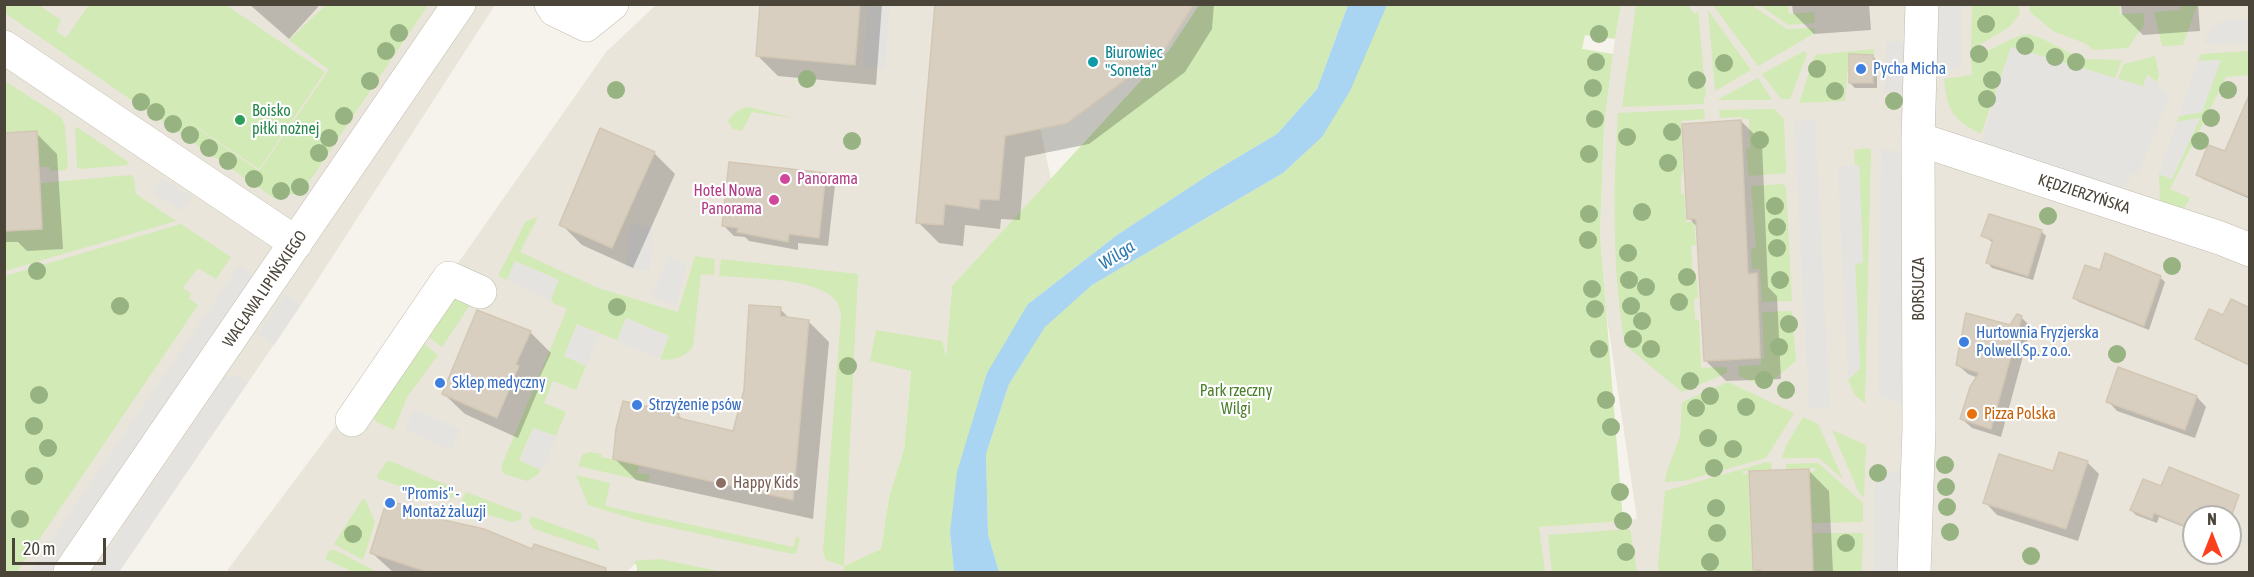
<!DOCTYPE html>
<meta charset="utf-8">
<style>
body{margin:0}
#map{position:relative;width:2254px;height:577px;overflow:hidden;background:#f6f3ec;font-family:"Asap Condensed",sans-serif}
canvas{display:block}
.frame{position:absolute;inset:0;border:6px solid #4b4439;pointer-events:none}
.north{position:absolute;left:2182px;top:505px;width:60px;height:60px;box-sizing:border-box;background:#fff;border:2px solid #b7b4b0;border-radius:50%;rotate:0deg;font-size:16px;font-weight:700;line-height:24px;text-align:center;color:#4b4439}
.north::after{content:'';display:block;margin:auto;width:21px;height:27px;background:#fc3f1d;clip-path:polygon(50% 0,100% 100%,50% 72%,0 100%)}
.scale{position:absolute;left:12px;top:538px;width:94px;height:27px;box-sizing:border-box;border:3px solid #4b4439;border-top:0;padding-left:8px;font-size:18px;line-height:21px;white-space:nowrap;color:#4b4439;-webkit-text-stroke:4px #fff;paint-order:stroke}
</style>
<div id="map">
<canvas width="2254" height="577"></canvas>
<div class="frame"></div>
<div class="north">N</div>
<div class="scale">20 m</div>
</div>
<script>
const ctx = document.querySelector('canvas').getContext('2d');
ctx.lineJoin = 'round';
function paint(path, color) {
  ctx.fillStyle = color;
  ctx.fill(path, 'evenodd');
}
function trace(path, color, width, dash) {
  ctx.strokeStyle = color;
  ctx.lineWidth = width;
  ctx.lineCap = dash ? 'butt' : 'round';
  ctx.setLineDash(dash || []);
  ctx.stroke(path);
}
function write(font, color, halo, rows, align = 'center') {
  ctx.font = font + ' "Asap Condensed",sans-serif';
  ctx.lineWidth = 4.5;
  ctx.setLineDash([]);
  ctx.textBaseline = 'middle';
  ctx.strokeStyle = halo;
  ctx.fillStyle = color;
  for (const [text, x, y, turn = 0] of rows) {
    ctx.save();
    ctx.translate(x, y);
    ctx.rotate((+turn || 0) * Math.PI / 180);
    ctx.textAlign = isNaN(turn) ? turn : align;
    if (halo) ctx.strokeText(text, 0, 0);
    ctx.fillText(text, 0, 0);
    ctx.restore();
  }
}
paint(new Path2D(`
 M 4,5 L 495,5 L 309,293 L 119,572 L 5,572 Z
 M 656,5 L 1014,5 L 1051,179 L 952,286 L 945,371 L 911,368 L 904,449 L 889,497 L 881,549 L 844,566 L 844,572 L 690,572 L 635,564 L 626,572 L 226,572 L 463,256 L 606,52 Z
 M 1621,5 L 2249,5 L 2249,572 L 1543,572 L 1539,527 L 1637,519 L 1606,311 L 1600,235 L 1604,127 L 1615,39 ZM 2194,517 L 2230,517 L 2230,553 L 2194,553 Z`), '#eae5da');
paint(new Path2D(`
 M 4,5 L 39,5 L 61,20 L 56,31 L 66,38 L 89,5 L 226,5 L 325,72 L 259,169 L 163,104 L 259,171 L 329,70 L 289,40 L 326,5 L 428,5 L 302,192 L 274,198 L 5,13 Z
 M 1199,5 L 1348,5 L 1317,89 L 1277,134 L 1213,172 L 1117,235 L 1028,304 L 950,532 L 954,572 L 844,572 L 844,566 L 826,560 L 823,552 L 841,316 C 840,307 838,302 831,296 C 811,278 746,278 719,276 L 721,259 L 858,274 L 844,566 L 881,549 L 889,497 L 904,449 L 911,371 L 870,361 L 876,330 L 942,341 L 946,357 L 952,286 L 1170,49 Z
 M 1387,5 L 1621,5 L 1615,39 L 1585,35 L 1582,49 L 1613,54 L 1604,127 L 1600,235 L 1623,521 L 1539,527 L 1545,572 L 999,572 L 988,534 L 986,454 L 1009,384 L 1045,326 L 1092,285 L 1283,173 L 1322,137 Z
 M 1636,5 L 1688,5 L 1694,14 L 1698,12 L 1706,97 L 1704,97 L 1704,104 L 1622,107 Z
 M 1713,5 L 1751,5 L 1787,29 L 1815,28 L 1815,33 L 1758,66 Z
 M 1760,5 L 1788,5 L 1789,14 L 1814,12 L 1815,23 L 1788,25 Z
 M 1972,5 L 2018,5 L 2020,14 L 2008,28 L 1971,50 Z
 M 2029,5 L 2119,5 L 2120,14 L 2144,13 L 2144,25 L 2128,48 L 2094,50 L 2084,43 L 2053,31 L 2030,12 Z
 M 2180,5 L 2197,5 L 2183,45 L 2162,46 L 2154,12 L 2180,10 Z
 M 1708,10 L 1751,70 L 1715,91 Z
 M 2027,34 L 2041,38 L 2082,59 L 2122,60 L 2115,78 L 2011,47 L 1981,134 C 1953,120 1947,110 1944,79 L 1972,75 L 1971,59 C 1987,52 2011,37 2027,34 Z
 M 1874,49 L 1874,54 L 1849,54 L 1845,101 L 1799,103 L 1815,55 Z
 M 1804,51 L 1807,54 L 1790,99 L 1781,99 L 1762,74 Z
 M 2249,51 L 2249,75 L 2226,77 L 2170,189 L 2190,198 L 2183,210 L 2160,201 L 2159,174 L 2172,179 L 2200,118 L 2177,122 L 2179,116 L 2202,112 L 2220,60 L 2198,61 L 2201,54 Z
 M 2155,56 L 2159,75 L 2157,82 L 2148,75 L 2144,87 L 2117,79 L 2124,64 Z
 M 1758,78 L 1772,100 L 1717,100 Z
 M 5,81 L 61,117 L 65,126 L 68,167 L 65,170 L 50,171 L 50,167 L 39,167 L 37,131 L 5,132 Z
 M 749,107 L 793,118 L 752,112 L 742,131 L 733,129 L 728,122 C 734,112 738,109 749,107 Z
 M 1704,109 L 1705,119 L 1681,121 L 1683,174 L 1681,175 L 1681,194 L 1684,194 L 1686,222 L 1694,222 L 1696,245 L 1691,246 L 1693,278 L 1697,279 L 1698,298 L 1694,299 L 1695,319 L 1699,320 L 1701,368 L 1727,367 L 1727,373 L 1682,392 L 1625,345 C 1612,269 1613,190 1618,113 Z
 M 1774,109 L 1784,119 L 1786,173 L 1749,176 L 1746,149 L 1750,148 L 1749,119 L 1742,119 L 1741,117 L 1720,118 L 1719,110 Z
 M 77,127 L 128,162 L 127,165 L 80,169 L 77,167 L 75,130 Z
 M 1866,148 L 1871,149 L 1865,403 L 1855,395 L 1848,380 L 1860,368 L 1855,263 L 1863,263 L 1859,165 L 1855,165 L 1854,150 Z
 M 131,175 L 134,178 L 136,194 L 176,221 L 5,271 L 5,232 L 43,229 L 41,183 Z
 M 1783,184 L 1786,187 L 1792,301 L 1762,302 L 1760,269 L 1752,269 L 1751,249 L 1756,248 L 1751,186 Z
 M 538,217 L 520,252 L 598,288 L 678,312 L 695,256 L 715,259 L 714,275 L 701,274 L 693,346 C 685,358 674,361 660,359 L 669,336 L 626,318 L 617,340 L 577,324 L 564,356 L 586,366 L 576,390 L 553,381 L 544,403 L 566,412 L 556,436 L 533,428 L 519,460 L 541,470 L 536,476 L 527,481 L 504,474 L 501,467 L 567,309 L 553,303 L 551,299 L 558,280 L 515,261 L 507,280 L 498,276 L 526,221 Z
 M 181,224 L 231,257 L 216,279 L 198,268 L 183,288 L 191,294 L 189,299 L 198,305 L 17,572 L 5,572 L 5,276 Z
 M 476,296 L 442,347 L 421,331 L 443,300 Z
 M 1792,311 L 1796,361 L 1765,387 L 1739,376 L 1738,366 L 1761,365 L 1761,358 L 1764,358 L 1762,312 Z
 M 417,338 L 438,355 L 407,397 L 394,430 L 376,422 L 373,413 Z
 M 1728,382 L 1794,413 L 1766,458 L 1684,481 L 1665,482 L 1666,474 L 1680,436 L 1682,402 Z
 M 1803,417 L 1818,424 L 1843,479 L 1819,458 L 1782,458 L 1786,446 Z
 M 1832,430 L 1866,445 L 1864,497 L 1859,493 Z
 M 590,452 L 602,454 L 601,457 L 639,465 L 637,473 L 650,475 L 648,482 L 578,466 L 583,454 Z
 M 390,461 L 454,488 L 454,497 L 444,500 L 378,479 L 377,476 L 386,462 Z
 M 1767,462 L 1772,464 L 1771,470 L 1743,471 L 1743,474 L 1748,474 L 1752,570 L 1760,571 L 1760,572 L 1659,572 L 1658,565 L 1665,491 Z
 M 1818,463 L 1863,503 L 1863,522 L 1812,523 L 1809,472 L 1815,471 L 1815,468 L 1786,469 L 1786,464 Z
 M 576,475 L 610,483 L 605,506 L 794,547 L 796,536 L 800,539 L 796,553 L 792,554 L 640,521 L 588,505 Z
 M 466,492 L 521,513 L 522,519 L 512,522 L 466,508 L 462,500 Z
 M 365,499 L 375,522 L 363,560 L 334,544 L 362,500 Z
 M 533,517 L 595,539 L 600,551 L 534,529 L 529,521 L 530,518 Z
 M 1630,529 L 1637,572 L 1552,572 L 1548,535 Z
 M 1813,533 L 1863,533 L 1862,572 L 1814,572 Z
 M 334,550 L 335,550 L 377,572 L 353,572 L 325,559 L 329,551 Z
 M 660,559 L 723,572 L 637,572 L 637,567 L 634,561 Z`), '#d2eab5');
paint(new Path2D(`
 M 868,5 L 890,5 L 885,69 L 863,66 Z
 M 1938,5 L 1962,5 L 1961,65 L 1936,75 Z
 M 2249,19 L 2249,42 L 2204,44 L 2208,33 L 2216,24 L 2223,21 Z
 M 1886,41 L 1908,42 L 1907,94 L 1884,93 Z
 M 2011,47 L 2143,86 L 2147,75 L 2169,96 L 2137,177 L 2132,172 L 2125,191 L 1980,147 Z
 M 2221,60 L 2202,112 L 2179,116 L 2198,61 Z
 M 2200,118 L 2172,179 L 2159,174 L 2177,122 Z
 M 1815,120 L 1830,407 L 1809,408 L 1794,121 Z
 M 1881,149 L 1907,153 L 1902,405 L 1878,395 Z
 M 1859,165 L 1863,263 L 1855,264 L 1860,368 L 1848,380 L 1838,173 L 1840,166 Z
 M 162,178 L 192,197 L 182,211 L 152,191 Z
 M 630,224 L 653,226 L 650,270 L 626,269 Z
 M 669,256 L 686,264 L 676,307 L 652,296 Z
 M 515,261 L 559,280 L 550,300 L 507,280 Z
 M 239,266 L 256,277 L 56,572 L 30,572 Z
 M 285,294 L 301,305 L 274,345 L 258,334 Z
 M 626,319 L 668,336 L 659,358 L 617,341 Z
 M 578,325 L 600,334 L 586,365 L 564,356 Z
 M 233,376 L 240,377 L 248,382 L 119,572 L 93,572 L 225,377 Z
 M 414,409 L 460,429 L 451,450 L 405,430 Z
 M 534,428 L 556,437 L 542,470 L 521,460 Z
 M 1900,470 L 1897,572 L 1874,572 L 1875,479 Z`), '#e5e3e0');
paint(new Path2D(`
 M 1348,5 L 1387,5 L 1350,91 L 1322,137 L 1283,173 L 1092,285 L 1045,327 L 1009,384 L 986,454 L 988,534 L 999,572 L 954,572 L 950,532 L 957,472 L 987,373 L 1028,304 L 1117,235 L 1213,172 L 1277,134 L 1317,89 Z`), '#a9d4f2');
paint(new Path2D(`
 M 249,4 L 316,4 L 318,7 L 289,39 Z
 M 762,4 L 882,4 L 876,85 L 778,76 L 757,55 Z
 M 1040,4 L 1214,4 L 1212,29 L 1185,72 L 1089,144 L 1025,157 L 1020,220 L 1001,219 L 1000,229 L 965,225 L 963,246 L 939,243 L 918,222 Z
 M 1792,4 L 1869,4 L 1871,30 L 1814,34 L 1793,13 Z
 M 2121,4 L 2198,4 L 2200,31 L 2143,35 L 2122,14 Z
 M 1873,56 L 1877,61 L 1877,88 L 1855,88 L 1850,83 Z
 M 1741,121 L 1762,142 L 1768,287 L 1777,296 L 1781,379 L 1726,381 L 1705,360 L 1697,227 L 1689,218 Z
 M 2250,131 L 2250,199 L 2203,179 L 2198,175 Z
 M 36,133 L 57,154 L 63,249 L 27,251 L 18,242 L 4,242 L 4,134 Z
 M 654,153 L 675,174 L 633,268 L 582,245 L 561,224 Z
 M 825,175 L 835,185 L 828,246 L 798,243 L 798,250 L 749,241 L 745,237 L 734,236 L 724,226 Z
 M 2041,231 L 2046,236 L 2033,280 L 1992,268 L 1988,263 L 1994,243 L 1983,236 Z
 M 2100,272 L 2160,277 L 2165,282 L 2149,330 L 2079,302 L 2074,298 Z
 M 780,309 L 790,319 L 808,321 L 829,342 L 813,519 L 636,480 L 615,459 L 624,403 L 679,416 L 683,420 L 734,433 L 745,390 Z
 M 2250,309 L 2250,366 L 2201,343 L 2197,338 L 2224,317 Z
 M 2021,317 L 2031,327 L 2001,437 L 1972,428 L 1962,419 L 1978,378 L 1968,374 L 1958,365 Z
 M 530,332 L 551,353 L 536,385 L 539,388 L 518,438 L 465,414 L 444,394 Z
 M 2119,369 L 2197,397 L 2206,407 L 2195,438 L 2117,411 L 2108,401 Z
 M 2087,462 L 2099,474 L 2078,541 L 1997,515 L 1985,502 L 2054,472 Z
 M 1808,470 L 1829,491 L 1833,572 L 1758,572 L 1755,569 Z
 M 2131,510 L 2220,517 L 2194,517 L 2194,531 L 2159,517 L 2157,523 L 2136,515 Z
 M 435,516 L 440,521 L 590,572 L 393,572 L 372,553 Z`), '#0003');
const building = new Path2D(`
 M 760,4 L 860,4 L 855,65 L 756,56 Z
 M 935,4 L 1194,4 L 1164,51 L 1067,123 L 1005,136 L 999,200 L 980,199 L 979,209 L 945,204 L 943,225 L 916,223 Z
 M 1849,54 L 1873,55 L 1873,83 L 1849,83 Z
 M 2250,93 L 2250,197 L 2196,175 L 2208,145 L 2225,151 Z
 M 1741,120 L 1748,274 L 1757,273 L 1760,358 L 1704,361 L 1696,219 L 1687,219 L 1682,124 Z
 M 600,128 L 655,152 L 612,248 L 559,225 Z
 M 37,131 L 42,229 L 4,231 L 4,133 Z
 M 729,162 L 826,173 L 819,238 L 789,234 L 788,242 L 737,232 L 738,228 L 722,226 Z
 M 1989,214 L 2042,230 L 2028,276 L 1986,263 L 1993,240 L 1981,236 Z
 M 2105,253 L 2161,276 L 2144,326 L 2073,298 L 2085,265 L 2100,270 Z
 M 2231,299 L 2250,308 L 2250,365 L 2195,339 L 2209,309 L 2223,315 Z
 M 749,305 L 781,307 L 780,316 L 809,320 L 793,500 L 613,459 L 616,429 L 623,401 L 679,414 L 678,418 L 733,431 L 744,390 Z
 M 477,310 L 531,331 L 516,364 L 519,366 L 497,418 L 442,394 Z
 M 1966,313 L 2010,325 L 2017,314 L 2022,316 L 1991,429 L 1960,419 L 1970,387 L 1979,373 L 1956,365 Z
 M 2118,367 L 2197,396 L 2185,430 L 2106,402 Z
 M 2059,452 L 2088,461 L 2066,529 L 1983,503 L 1999,454 L 2053,471 Z
 M 2169,467 L 2239,495 L 2231,517 L 2194,517 L 2194,530 L 2154,513 L 2152,519 L 2130,510 L 2143,479 L 2161,486 Z
 M 1809,469 L 1813,573 L 1761,573 L 1761,570 L 1753,570 L 1749,471 Z
 M 387,500 L 436,515 L 435,518 L 484,529 L 532,549 L 534,544 L 606,568 L 605,573 L 431,573 L 370,553 Z`);
paint(building, '#d8cfc1');
trace(building, '#d3c7b4', 1.5);
const minor = new Path2D(`
 M 551,4 L 555,10 L 586,25 L 612,4
 M 4,47 L 296,243
 M 1918,139 L 2220,238 L 2250,250
 M 352,420 L 449,278 L 480,292
 M 70,572 L 459,4
 M 1914,572 L 1919,428 L 1918,139 L 1922,4`);
trace(minor, '#c2bbae', 34);
trace(minor, '#fff', 33);
ctx.fillStyle = '#97b381';
for (const [x, y] of [
 [1986,24],
 [399,33],
 [1599,34],
 [2025,46],
 [386,51],
 [1979,54],
 [2055,57],
 [1596,62],
 [2076,62],
 [1724,63],
 [1817,69],
 [807,79],
 [1697,80],
 [1992,80],
 [370,81],
 [1593,88],
 [616,90],
 [2228,90],
 [1835,91],
 [1987,99],
 [1894,101],
 [141,102],
 [156,112],
 [344,116],
 [2211,118],
 [1595,119],
 [173,124],
 [1672,132],
 [190,135],
 [1627,137],
 [329,138],
 [1760,140],
 [852,141],
 [2200,141],
 [209,148],
 [319,153],
 [1589,154],
 [228,161],
 [1668,163],
 [254,179],
 [300,187],
 [281,191],
 [1775,206],
 [1642,212],
 [1589,214],
 [2048,216],
 [1777,227],
 [1588,240],
 [1777,248],
 [1628,253],
 [2172,266],
 [37,271],
 [1687,277],
 [1629,280],
 [1780,280],
 [1646,287],
 [1592,289],
 [1679,302],
 [120,306],
 [1631,306],
 [617,307],
 [1595,309],
 [1642,321],
 [1789,324],
 [1633,339],
 [1779,347],
 [1599,349],
 [1651,349],
 [2117,354],
 [848,366],
 [1764,380],
 [1690,381],
 [1786,390],
 [39,395],
 [1710,396],
 [1606,400],
 [1746,407],
 [1696,408],
 [34,426],
 [1611,427],
 [1708,438],
 [48,448],
 [1733,449],
 [1945,465],
 [1714,468],
 [1878,473],
 [34,476],
 [1946,487],
 [1620,492],
 [1947,507],
 [1716,508],
 [20,519],
 [1623,521],
 [1950,532],
 [1717,533],
 [353,534],
 [1846,543],
 [1626,552],
 [2031,556],
 [1710,562]
]) {
  ctx.beginPath();
  ctx.arc(x, y, 9, 0, 2 * Math.PI);
  ctx.fill();
}
for (const [x, y, r, color] of [
 [1093,62,6,"#0f9aa8"],
 [1861,69,6,"#3f7fe0"],
 [240,120,6,"#2e9e5b"],
 [785,179,6,"#d1479c"],
 [774,200,6,"#d1479c"],
 [1964,342,6,"#3f7fe0"],
 [440,383,6,"#3f7fe0"],
 [637,405,6,"#3f7fe0"],
 [1972,414,6,"#e8710a"],
 [721,483,6,"#8d6e63"],
 [390,503,6,"#3f7fe0"]
]) {
  const dot = new Path2D();
  dot.arc(x, y, r, 0, 2 * Math.PI);
  ctx.fillStyle = color;
  ctx.fill(dot);
  trace(dot, '#fff', 2);
}
write('16px', '#0d838f', '#fff', [
 ["Biurowiec",1105,53],
 ["\"Soneta\"",1105,71]
], 'left');
write('16px', '#366cbe', '#fff', [
 ["Pycha Micha",1873,69],
 ["Hurtownia Fryzjerska",1976,333],
 ["Polwell Sp. z o.o.",1976,351],
 ["Sklep medyczny",452,383],
 ["Strzyżenie psów",649,405],
 ["\"Promis\" -",402,494],
 ["Montaż żaluzji",402,512]
], 'left');
write('16px', '#27864d', '#fff', [
 ["Boisko",252,111],
 ["piłki nożnej",252,129]
], 'left');
write('16px', '#b23c85', '#fff', [
 ["Panorama",797,179],
 ["Hotel Nowa",762,191,"right"],
 ["Panorama",762,209,"right"]
], 'left');
write('16px', '#4b4439', '#fff', [
 ["KĘDZIERZYŃSKA",2084,194,18],
 ["WACŁAWA LIPIŃSKIEGO",265,289,-56],
 ["BORSUCZA",1919,289,-90]
]);
write('16px', '#4a7f2a', '#fff', [
 ["Park rzeczny",1236,391],
 ["Wilgi",1236,409]
]);
write('16px', '#c56008', '#fff', [
 ["Pizza Polska",1984,414]
], 'left');
write('16px', '#785e54', '#fff', [
 ["Happy Kids",733,483]
], 'left');
write('italic 18px', '#2e7ab2', '#fff', [
 ["Wilga",1117,255,-33]
]);
</script>
